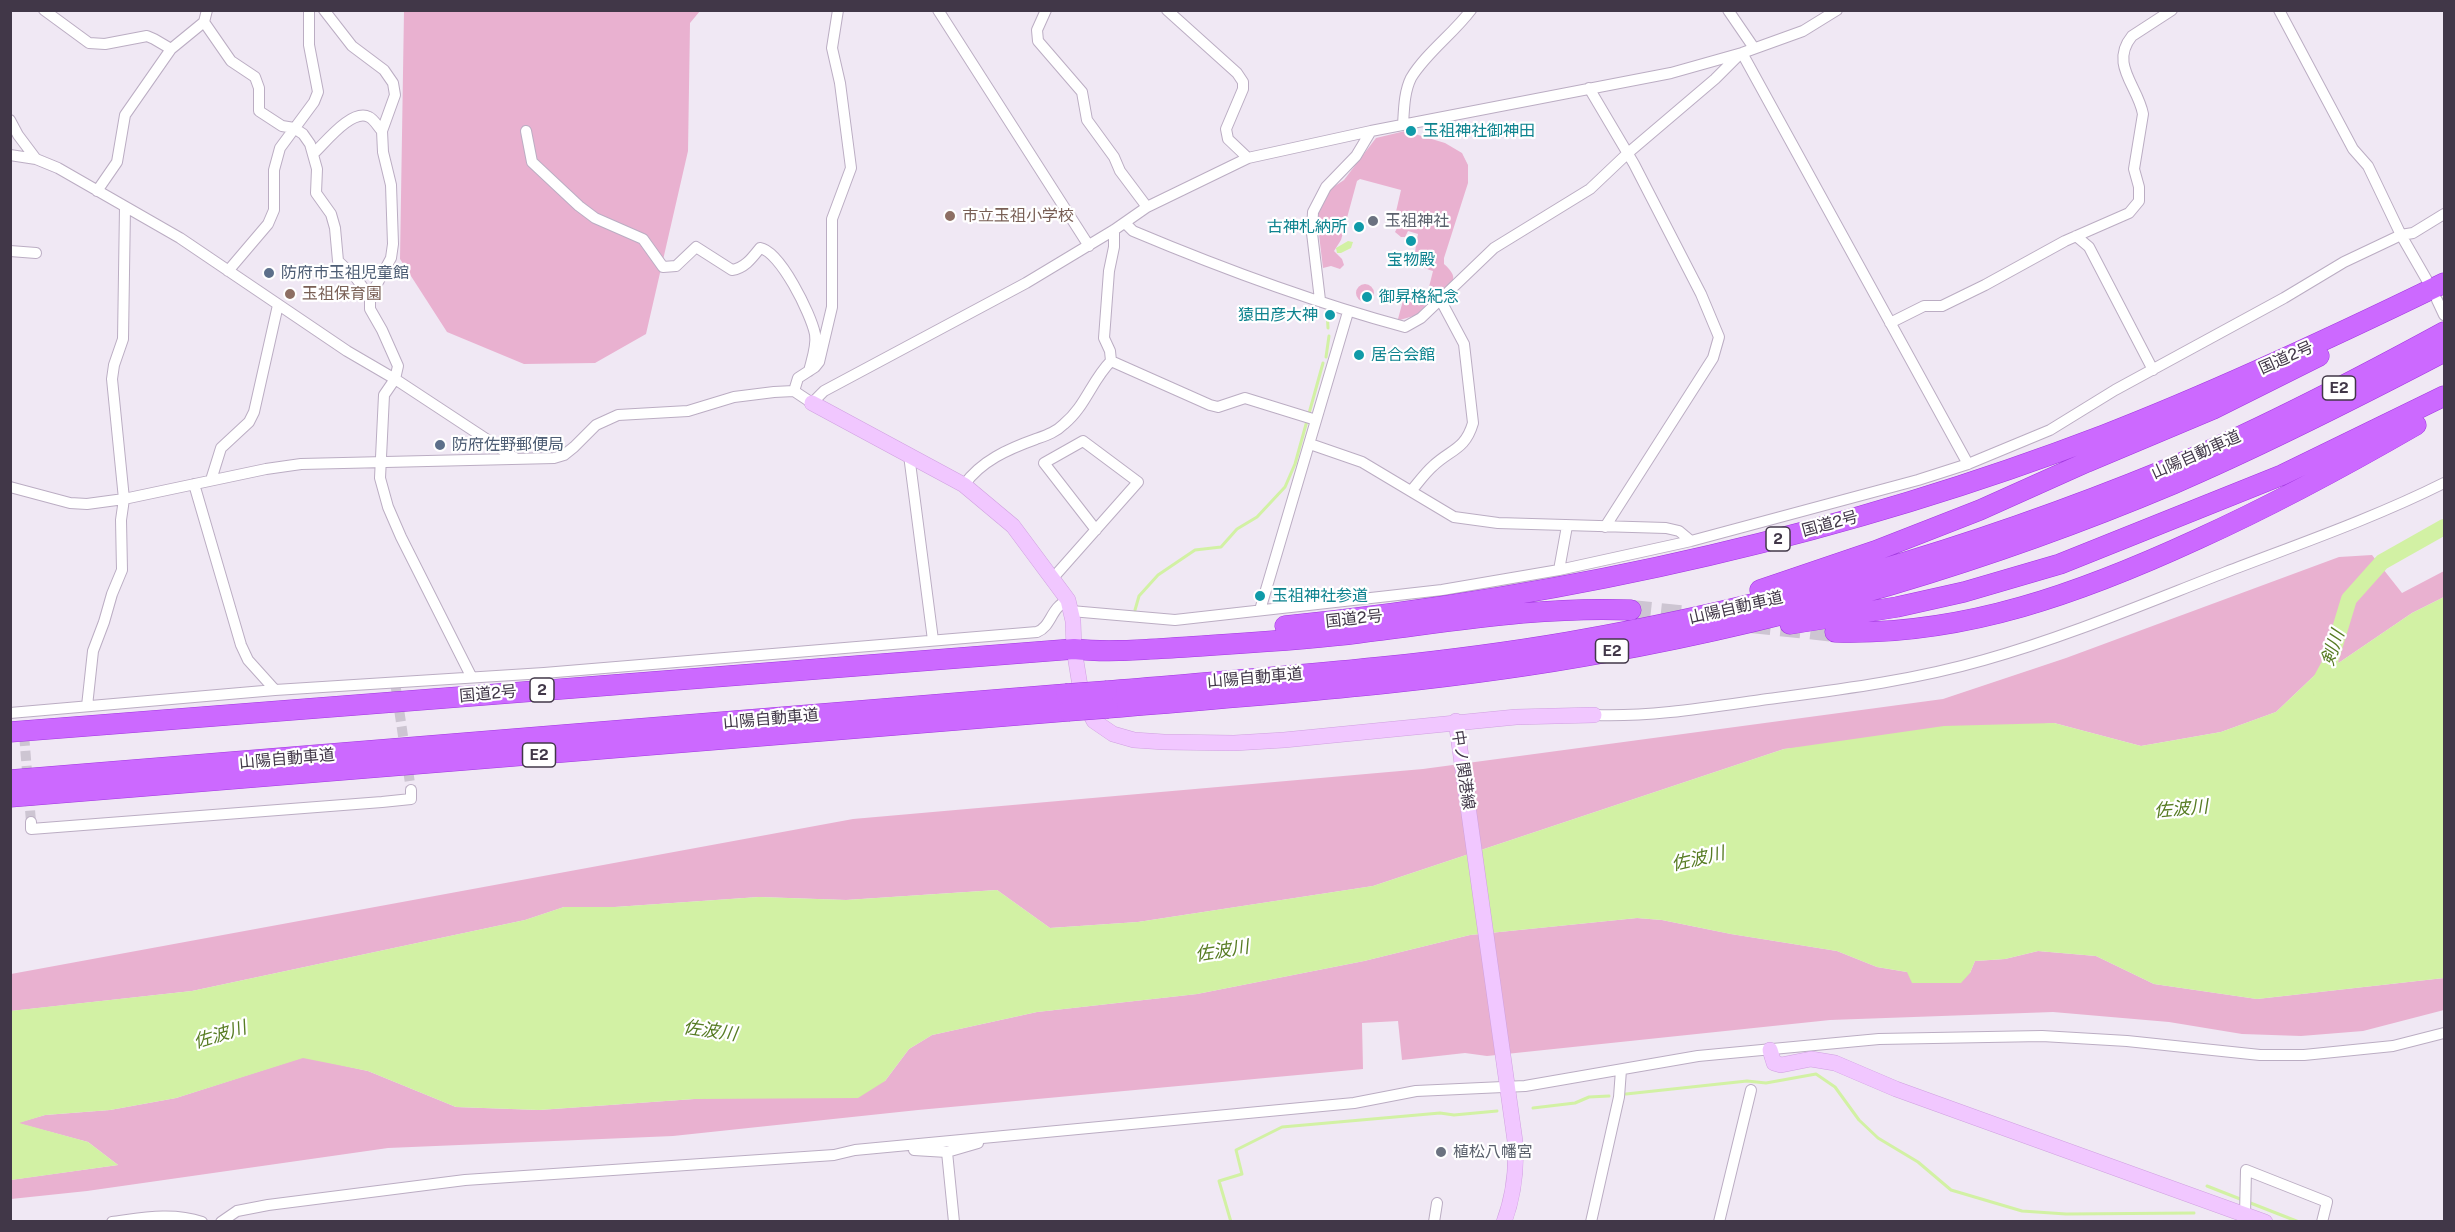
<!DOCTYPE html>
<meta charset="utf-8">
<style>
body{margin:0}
#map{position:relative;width:2455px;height:1232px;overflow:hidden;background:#f0e8f4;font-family:"Public Sans",sans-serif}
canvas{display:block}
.frame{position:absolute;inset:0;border:12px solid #413748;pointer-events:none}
</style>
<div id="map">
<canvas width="2455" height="1232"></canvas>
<div class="frame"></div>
</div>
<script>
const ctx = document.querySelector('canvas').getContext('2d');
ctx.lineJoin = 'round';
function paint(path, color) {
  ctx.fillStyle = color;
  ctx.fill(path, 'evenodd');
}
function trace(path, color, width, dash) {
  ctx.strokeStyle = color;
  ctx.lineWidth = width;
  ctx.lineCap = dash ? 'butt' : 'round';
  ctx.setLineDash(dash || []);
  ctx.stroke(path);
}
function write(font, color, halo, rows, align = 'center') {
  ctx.font = font + ' "Public Sans","Noto Sans JP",sans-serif';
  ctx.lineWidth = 4.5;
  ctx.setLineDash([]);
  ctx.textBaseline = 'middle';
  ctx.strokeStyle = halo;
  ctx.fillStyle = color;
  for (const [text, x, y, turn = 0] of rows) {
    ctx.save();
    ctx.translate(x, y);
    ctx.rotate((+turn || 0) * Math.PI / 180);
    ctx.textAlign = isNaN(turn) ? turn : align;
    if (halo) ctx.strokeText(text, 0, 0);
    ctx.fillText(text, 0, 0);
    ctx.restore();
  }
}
paint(new Path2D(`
 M 404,11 L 700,11 L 690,23 L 688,151 L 646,334 L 595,363 L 524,364 L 447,332 L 400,259 Z
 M 1405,131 L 1445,143 L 1462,153 L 1468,165 L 1468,183 L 1444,258 L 1444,264 C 1462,280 1451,284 1436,298 L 1430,296 L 1428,291 L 1433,271 C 1410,264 1415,252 1418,234 L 1408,231 L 1405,237 L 1401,237 L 1395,232 L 1401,220 L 1395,216 L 1401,190 L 1360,179 L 1357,181 L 1341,240 L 1334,251 L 1342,259 L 1344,265 L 1340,269 L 1331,266 L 1323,268 L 1317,218 L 1317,212 L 1329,190 L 1344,180 L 1376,138 Z
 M1356 293a9 9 0 1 1 18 0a9 9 0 1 1-18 0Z
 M 1408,292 C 1416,294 1425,296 1427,304 L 1417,315 L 1400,320 L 1398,319 L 1405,293 Z
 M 2372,555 L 2402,593 L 2444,571 L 2444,597 L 2412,613 L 2340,662 L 2318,672 L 2276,712 L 2221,732 L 2141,746 L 2054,723 L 1784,749 L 1373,886 L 1138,922 L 1050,928 L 997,890 L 846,900 L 759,897 L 615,907 L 564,907 L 525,920 L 192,991 L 11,1011 L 11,974 L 853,819 L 1423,769 L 1943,699 L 2066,658 L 2339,557 Z
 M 1637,918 L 1662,920 L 1731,934 L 1837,951 L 1877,967 L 1907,972 L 1970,973 L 1975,961 L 2005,959 L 2038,951 L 2096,956 L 2154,984 L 2257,999 L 2444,978 L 2444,1010 L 2363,1031 L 2301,1036 L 2242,1034 L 2169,1022 L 2053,1012 L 1830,1020 L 1487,1056 L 1465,1053 L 1402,1060 L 1398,1021 L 1362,1023 L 1363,1069 L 918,1110 L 673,1136 L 388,1148 L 87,1191 L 11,1199 L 10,1180 L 118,1165 L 88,1142 L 17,1123 L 45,1115 L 110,1110 L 176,1098 L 304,1057 L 368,1071 L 456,1107 L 539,1110 L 694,1099 L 885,1081 L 909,1049 L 932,1035 L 1037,1012 L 1197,994 L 1364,961 L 1470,935 Z`), '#e9b1d0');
paint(new Path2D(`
 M 1348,241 L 1353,242 L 1351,248 L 1341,253 L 1337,253 L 1336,248 Z
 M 2444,597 L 2444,978 L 2257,999 L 2154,984 L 2096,956 L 2038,951 L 2005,959 L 1975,961 L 1970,973 L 1961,983 L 1912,983 L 1907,972 L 1877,967 L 1837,951 L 1731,934 L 1662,920 L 1637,918 L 1470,935 L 1364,961 L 1197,994 L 1037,1012 L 932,1035 L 909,1049 L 885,1081 L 858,1098 L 694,1099 L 539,1110 L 456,1107 L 368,1071 L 303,1058 L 176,1098 L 110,1110 L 45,1115 L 19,1123 L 88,1142 L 118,1165 L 11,1180 L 10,1011 L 192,991 L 525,920 L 564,907 L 615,907 L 759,897 L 846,900 L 997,890 L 1050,928 L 1138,922 L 1373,886 L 1784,749 L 1944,726 L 2054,723 L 2141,746 L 2221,732 L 2276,712 L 2318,672 L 2340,662 L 2412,613 Z`), '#d2f1a4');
trace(new Path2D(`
 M 1327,309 L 1328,328
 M 1326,357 L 1329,336
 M 1135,610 L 1139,596 L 1158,575 L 1195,550 L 1221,547 L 1237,529 L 1257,517 L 1285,487 L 1295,464 L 1323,363
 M 1626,1094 L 1747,1081 L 1766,1083 L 1816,1074 L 1835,1087 L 1859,1120 L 1878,1138 L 1918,1162 L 1951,1190 L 2022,1211 L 2066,1214 L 2194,1213
 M 1533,1108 L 1575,1103 L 1589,1097 L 1609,1096
 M 2207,1186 L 2299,1222
 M 1231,1222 L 1219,1181 L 1242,1174 L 1236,1150 L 1282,1127 L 1440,1113 L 1454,1115 L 1497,1111`), '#d2f1a4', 3);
trace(new Path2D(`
 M 2317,687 L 2329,665 L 2349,599 L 2382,562 L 2444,527`), '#d2f1a4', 16);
trace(new Path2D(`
 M 395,682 L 411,790
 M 23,721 L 31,822`), '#cdc5d2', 10, [10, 5]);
trace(new Path2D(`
 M 1631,610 L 1689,616
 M 1751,623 L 1835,632`), '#cdc5d2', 20, [20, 10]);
const street = new Path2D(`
 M 44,10 L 89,43 L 105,44 L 147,36 L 154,39 L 171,49
 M 324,10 L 352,46 L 384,70 L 393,83 L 395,95 L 382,131 L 383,152 L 391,185 L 393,244 L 391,258 L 370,297 L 370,309 L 382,330 L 398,366 L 395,379 L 384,395 L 380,478 L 388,507 L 401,537 L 471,676
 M 938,10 L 1089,246
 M 1046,10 L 1037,30 L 1038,41 L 1082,92 L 1087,120 L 1114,157 L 1120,171 L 1147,207
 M 1167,10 L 1237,73 L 1243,82 L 1243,89 L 1226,129 L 1228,139 L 1248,158
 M 1728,10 L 1754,48
 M 2279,10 L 2353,149 L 2368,166 L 2401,235 L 2428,282
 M 204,22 L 207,10
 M 1742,53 L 1968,464
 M 1589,88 L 1634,164 L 1701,294 L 1719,337 L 1713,358 L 1605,527
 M 10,120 L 18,135 L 36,159
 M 1403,125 C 1404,110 1404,92 1411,78 C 1426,53 1453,34 1471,10
 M 526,131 L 532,162 L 579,206 L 595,218 L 643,239 L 663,267 L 676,266 L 696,247 L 732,270 C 745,268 752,258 760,248 C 780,251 811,314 815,334 C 817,346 812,359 809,371
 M 314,153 C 325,143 352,108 369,117 C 374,119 378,127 382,131
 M 10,155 L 36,159 L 58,168 L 180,238 L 347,351 L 395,379 L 515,458
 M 97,191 L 117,162 L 125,115 L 171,49 L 204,22 L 231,61 L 255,77 L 259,88 L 259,111 L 282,126 L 294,128 L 303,134 L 310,144 L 317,169 L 316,193 L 331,214 L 335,228 L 338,261 L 356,278 L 370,297
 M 1125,223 L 1133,231 C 1221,268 1312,302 1405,327 L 1421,318 L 1494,248 L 1590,189 L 1628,153 L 1715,79 L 1739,55
 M 2076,236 L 2089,247 L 2153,370
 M 10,251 L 36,253
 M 228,271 L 268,224 L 274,210 L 274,170 L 280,148 L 314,102 L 318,92 L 309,45 L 309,10
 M 1320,300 L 1312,233 L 1313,212 L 1326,187 L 1356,156 L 1371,131
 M 2437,300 L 2444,315
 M 1890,323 L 1924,306 L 1942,306 L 1985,285 L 2065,241 L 2129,213 L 2139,201 L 2139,187 L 2134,169 L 2143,114 C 2138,86 2109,64 2132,36 L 2172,10
 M 1111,361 L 1210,405 L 1218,407 L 1245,398 L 1316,420
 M 794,391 L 798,378 L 815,367 L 819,362 L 832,307 L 832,219 L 851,168 L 840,83 L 832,48 L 838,10
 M 1310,444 L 1362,462 L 1454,517 L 1498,523 L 1666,528 L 1679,531 L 1691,541
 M 909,455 L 933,640
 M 211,480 L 221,448 L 249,422 L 254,412 L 278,305
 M 194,484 L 241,645 L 248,660 L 275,690
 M 964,485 C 981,461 1008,449 1036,439 C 1047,435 1056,432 1064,424 C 1085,407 1092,380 1111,361 L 1110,351 L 1104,338 L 1109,271 L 1114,247 L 1114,230
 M 10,487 L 70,503 L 87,504 L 124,499 L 266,469 L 301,464 L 554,458 L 564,455 L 574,447 L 596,425 L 618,415 L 688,411 L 734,397 L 774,392 L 794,391 L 812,403 L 824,391 L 1026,283 L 1114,230 L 1147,207 L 1248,158 L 1371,131 L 1671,73 L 1742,53 L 1803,31 L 1837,10
 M 1411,491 C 1418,483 1425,473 1433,466 C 1451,449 1465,450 1473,423 L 1464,344 L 1440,299
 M 1559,570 L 1567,526
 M 1053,578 L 1138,482 L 1083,441 L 1044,463 L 1096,530
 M 1260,610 L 1348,312
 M 1071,611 L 1175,620 L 1442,590 L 1559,570 L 1691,541 L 1918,480 L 1968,464 L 2050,430 L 2115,390 L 2284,298 L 2344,262 L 2401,235 L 2413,233 L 2444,214
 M 87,706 L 93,651 L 104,622 L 112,594 L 122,570 L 121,520 L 124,499 L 112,379 L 114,365 L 123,339 L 125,207
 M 10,713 L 275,690 L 544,673 L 1037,632 C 1052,626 1050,608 1068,600
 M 1594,715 C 1650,717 1705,708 1761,700 C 1836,690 1911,681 1984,660 C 2066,637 2146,603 2226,572 C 2299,544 2374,518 2444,483
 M 31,822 L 31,829 L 382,802 L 411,799 L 411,790
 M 914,1150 L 947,1152 L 978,1143
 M 947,1152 L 954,1222
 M 2245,1215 L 2246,1170 L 2327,1202 L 2322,1222
 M 112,1222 C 143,1218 172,1212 202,1222
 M 221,1222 L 237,1211 L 268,1205 L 465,1180 L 834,1155 L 855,1150 L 1354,1103 L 1416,1091 L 1525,1086 L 1698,1056 L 1879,1039 L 2042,1036 L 2127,1041 L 2260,1055 L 2304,1055 L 2393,1046 L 2444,1033
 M 1434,1222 L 1437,1203
 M 1591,1222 L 1619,1097 L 1621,1070
 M 1719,1222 L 1751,1090`);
const secondary = new Path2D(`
 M 812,403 L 964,485 L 1013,526 L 1068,600 L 1073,621 L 1074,649 L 1082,698 L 1094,721 L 1113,734 L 1134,740 L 1164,742 L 1234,743 L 1284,740 L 1516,717 L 1594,715
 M 1456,721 L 1515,1141 C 1517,1170 1514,1195 1504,1222
 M 1770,1050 L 1774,1063 L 1781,1065 L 1811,1059 L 1835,1063 L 1896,1089 L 2265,1222`);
const highway = new Path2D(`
 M 1760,590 L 1875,551 L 1980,510 L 2087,462 L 2213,409 L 2319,356
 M 1790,624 L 1897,607 L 1964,592 L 2060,564 L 2282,475 L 2444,396
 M 1285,626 C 1565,597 1840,536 2104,435 C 2220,390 2333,337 2444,283
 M 1835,632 C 1964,636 2083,592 2198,539 C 2273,505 2345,466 2416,425
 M 1107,691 C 1260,678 1416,668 1568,642 C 1774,607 1974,548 2167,469 C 2262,429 2354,381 2444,332
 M 1108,708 C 1273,694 1440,683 1603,653 C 1798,618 1990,561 2173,484 C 2266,444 2356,398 2444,352
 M 10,732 L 1074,649 C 1111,653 1149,649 1187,647 C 1244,643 1303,640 1359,633 C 1450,622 1540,606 1631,610
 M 10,780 L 1066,694
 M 10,797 L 1068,711`);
trace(street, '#bbadc3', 12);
trace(secondary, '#cfa0e0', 16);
trace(highway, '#a037df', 21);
trace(street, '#fff', 10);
trace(secondary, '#f1c7ff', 15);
trace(highway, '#cc69ff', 20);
const highwayBridge = new Path2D(`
 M 1066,694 L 1107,691
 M 1068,711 L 1108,708`);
trace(highwayBridge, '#a037df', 21, []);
trace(highwayBridge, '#cc69ff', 20);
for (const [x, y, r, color] of [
 [1411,131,6,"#0f9aa8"],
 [950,216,6,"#8d6e63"],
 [1373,221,6,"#6b7280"],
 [1359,227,6,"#0f9aa8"],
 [1411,241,6,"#0f9aa8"],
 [269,273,6,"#5c6f8a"],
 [290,294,6,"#8d6e63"],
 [1367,297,6,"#0f9aa8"],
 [1330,315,6,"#0f9aa8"],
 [1359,355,6,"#0f9aa8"],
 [440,445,6,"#5c6f8a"],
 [1260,596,6,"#0f9aa8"],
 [1441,1152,6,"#6b7280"]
]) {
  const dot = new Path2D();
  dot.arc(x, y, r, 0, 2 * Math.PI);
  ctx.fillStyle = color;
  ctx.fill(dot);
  trace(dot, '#fff', 2);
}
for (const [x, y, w] of [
 [2339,388,33],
 [1778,539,24],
 [1612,651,33],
 [542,690,24],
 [539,755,33]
]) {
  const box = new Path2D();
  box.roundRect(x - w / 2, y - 12, w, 24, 4.5);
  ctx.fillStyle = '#fff';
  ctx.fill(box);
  trace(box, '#413748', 1.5);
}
write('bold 15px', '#413748', null, [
 ["E2",2339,388],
 ["2",1778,539],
 ["E2",1612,651],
 ["2",542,690],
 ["E2",539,755]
]);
write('16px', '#0d838f', '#fff', [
 ["玉祖神社御神田",1423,131],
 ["古神札納所",1347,227,"right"],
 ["宝物殿",1411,260,"center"],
 ["御昇格紀念",1379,297],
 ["猿田彦大神",1318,315,"right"],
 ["居合会館",1371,355],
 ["玉祖神社参道",1272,596]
], 'left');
write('16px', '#785e54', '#fff', [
 ["市立玉祖小学校",962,216],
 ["玉祖保育園",302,294]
], 'left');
write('16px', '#5b616d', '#fff', [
 ["玉祖神社",1385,221],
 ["植松八幡宮",1453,1152]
], 'left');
write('16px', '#4e5e75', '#fff', [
 ["防府市玉祖児童館",281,273],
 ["防府佐野郵便局",452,445]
], 'left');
write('16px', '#413748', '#fff', [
 ["国道2号",2286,358,-24],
 ["山陽自動車道",2196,455,-24],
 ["国道2号",1830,524,-15],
 ["山陽自動車道",1736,608,-13],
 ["国道2号",1354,619,-6],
 ["山陽自動車道",1255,678,-5],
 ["国道2号",488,694,-5],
 ["山陽自動車道",771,719,-5],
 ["山陽自動車道",287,759,-5],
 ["中ノ関港線",1463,770,82]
]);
write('italic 18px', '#577c24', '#fff', [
 ["剣川",2333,648,-71],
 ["佐波川",2181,809,-5],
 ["佐波川",1698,859,-13],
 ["佐波川",1222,951,-9],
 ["佐波川",710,1031,8],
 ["佐波川",220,1035,-17]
]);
</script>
